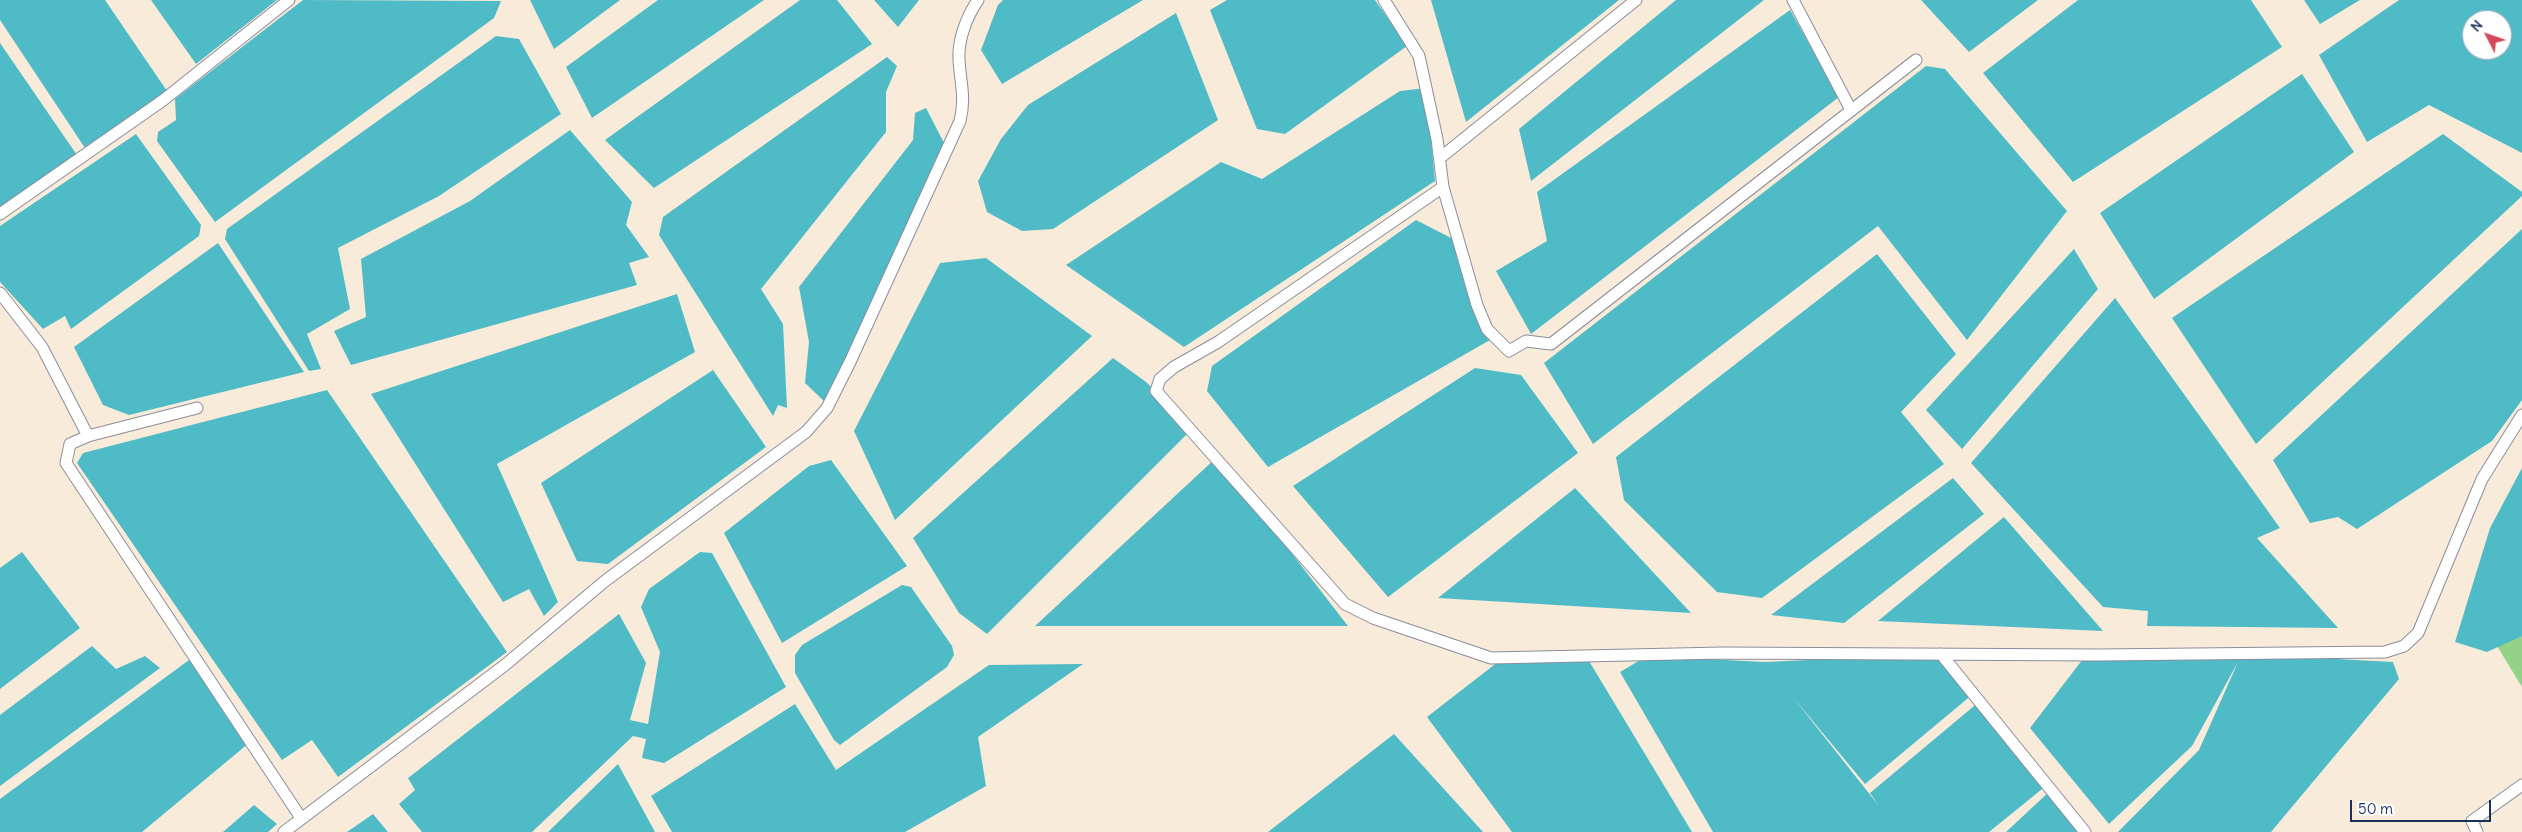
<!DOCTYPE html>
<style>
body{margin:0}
#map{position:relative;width:2522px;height:832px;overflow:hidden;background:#f9ebda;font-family:Delius,sans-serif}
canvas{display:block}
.north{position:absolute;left:2462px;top:10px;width:50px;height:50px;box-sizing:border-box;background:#fff;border:1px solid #a4acbf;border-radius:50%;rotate:311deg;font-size:14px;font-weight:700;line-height:20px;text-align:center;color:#1b2f5e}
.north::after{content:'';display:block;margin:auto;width:18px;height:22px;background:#d1495b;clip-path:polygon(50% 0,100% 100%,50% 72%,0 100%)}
.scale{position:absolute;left:2350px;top:800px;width:141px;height:22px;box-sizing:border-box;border:2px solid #1b2f5e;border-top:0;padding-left:6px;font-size:15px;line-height:18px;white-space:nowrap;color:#1b2f5e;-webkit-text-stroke:4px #fff;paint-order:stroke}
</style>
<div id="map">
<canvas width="2522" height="832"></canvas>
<div class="north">N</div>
<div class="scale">50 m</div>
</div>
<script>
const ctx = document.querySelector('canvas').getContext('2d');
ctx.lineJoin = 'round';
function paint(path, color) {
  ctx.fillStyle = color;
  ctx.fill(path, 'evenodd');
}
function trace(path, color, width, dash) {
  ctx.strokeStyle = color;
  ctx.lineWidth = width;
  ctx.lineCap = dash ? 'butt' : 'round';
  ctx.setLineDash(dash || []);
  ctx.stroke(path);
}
paint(new Path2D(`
 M 2522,630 L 2522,687 L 2497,646 Z`), '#93d287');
paint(new Path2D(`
 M 0,0 L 105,0 L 167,91 L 85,148 L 0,20 Z
 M 151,0 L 277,0 L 196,64 Z
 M 303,0 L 501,1 L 494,18 L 215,222 L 157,141 L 158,132 L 176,120 L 175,99 Z
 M 530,0 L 620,0 L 554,49 Z
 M 658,0 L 764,0 L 592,118 L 566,67 Z
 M 800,0 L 837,0 L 872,44 L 654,188 L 605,140 Z
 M 874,0 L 919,0 L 898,27 Z
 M 1003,0 L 1143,0 L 1002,84 L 981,50 L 998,5 Z
 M 1227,0 L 1375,0 L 1407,46 L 1285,134 L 1257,129 L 1210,10 Z
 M 1431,0 L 1619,0 L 1466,122 Z
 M 1676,0 L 1764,0 L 1531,181 L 1519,129 Z
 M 1921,0 L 2038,0 L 1969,52 Z
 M 2078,0 L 2251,0 L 2282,47 L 2073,182 L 1983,73 Z
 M 2304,0 L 2360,0 L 2320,24 Z
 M 2399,0 L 2522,0 L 2522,153 L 2429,105 L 2367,142 L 2319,55 ZM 2472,20 L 2502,20 L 2502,50 L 2472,50 Z
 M 1790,10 L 1839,97 L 1531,334 L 1496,271 L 1547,241 L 1537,192 Z
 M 1176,13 L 1218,120 L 1053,229 L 1022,231 L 987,212 L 978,181 L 1001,139 L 1028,105 Z
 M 496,36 L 519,39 L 561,114 L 439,196 L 338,248 L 350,309 L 307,334 L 321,369 L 309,371 L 225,239 L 227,229 Z
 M 0,43 L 79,158 L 0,210 Z
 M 887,57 L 897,66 L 886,92 L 886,132 L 761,289 L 783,324 L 787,408 L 778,405 L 773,416 L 659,235 L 663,217 Z
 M 1926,66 L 1945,69 L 2067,211 L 1967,340 L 1878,226 L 1593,444 L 1544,363 Z
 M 2302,74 L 2354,152 L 2154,299 L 2100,213 Z
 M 1426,88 L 1435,181 L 1184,347 L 1066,265 L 1221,162 L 1262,179 L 1400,91 Z
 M 926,108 L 944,143 L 825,402 L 805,383 L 809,342 L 799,287 L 913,140 L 915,113 Z
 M 570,130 L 632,202 L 626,225 L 649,257 L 629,263 L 637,285 L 351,365 L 334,331 L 366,317 L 361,259 L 470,201 Z
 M 136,134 L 201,225 L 199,236 L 71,329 L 65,316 L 43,329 L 0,282 L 0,226 Z
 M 2443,134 L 2522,192 L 2522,196 L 2256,444 L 2172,318 Z
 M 1416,220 L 1459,242 L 1490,340 L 1268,467 L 1207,391 L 1212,366 Z
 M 2522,229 L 2522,400 L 2492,441 L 2357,529 L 2338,517 L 2310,523 L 2273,460 Z
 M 218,243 L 304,372 L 129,415 L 103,405 L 74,347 Z
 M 2074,249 L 2098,289 L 1962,449 L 1926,410 Z
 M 1877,254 L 1956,354 L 1901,412 L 1944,464 L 1762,598 L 1717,592 L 1624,500 L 1616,457 Z
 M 986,258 L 1092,336 L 895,520 L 854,431 L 940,263 Z
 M 677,294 L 695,352 L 497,464 L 558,602 L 544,616 L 529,589 L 503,602 L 371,394 Z
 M 2115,298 L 2280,528 L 2257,538 L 2338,628 L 2147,626 L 2148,611 L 2103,607 L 1971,463 Z
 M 1113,358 L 1146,382 L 1193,428 L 987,634 L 959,613 L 913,538 Z
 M 1475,368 L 1521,375 L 1578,453 L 1388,597 L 1293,486 Z
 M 713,370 L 766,447 L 608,564 L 577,561 L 541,483 Z
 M 327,390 L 507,652 L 338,777 L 312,740 L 282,760 L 77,463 L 83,453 Z
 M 1217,457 L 1348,626 L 1035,626 Z
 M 831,460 L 907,566 L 782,643 L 724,533 L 809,466 Z
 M 2522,468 L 2522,636 L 2487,652 L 2455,642 L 2490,528 Z
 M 1953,478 L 1984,514 L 1844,623 L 1771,615 Z
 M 1575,488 L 1691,613 L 1438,598 Z
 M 2004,517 L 2103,631 L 1878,621 Z
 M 22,552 L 80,628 L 0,689 L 0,568 Z
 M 700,552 L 712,553 L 786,687 L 664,763 L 642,758 L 646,739 L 633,736 L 532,832 L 422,832 L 399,804 L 415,790 L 408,778 L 619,614 L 646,663 L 630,720 L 648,724 L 660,652 L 641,607 L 649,589 Z
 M 902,585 L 911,587 L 952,646 L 954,655 L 947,667 L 840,745 L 834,740 L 795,673 L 795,655 L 802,645 Z
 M 92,646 L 116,669 L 145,656 L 160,668 L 0,786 L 0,715 Z
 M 1941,654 L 1973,694 L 1865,784 L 1792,696 L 1879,806 L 1870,793 L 1980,701 L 2047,785 L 1989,832 L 1713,832 L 1620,672 L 1647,656 L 1765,662 Z
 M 2242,654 L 2393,662 L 2399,679 L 2271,832 L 2118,832 L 2199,750 L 2238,662 L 2192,746 L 2109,824 L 2030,728 L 2086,655 Z
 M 1586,656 L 1692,832 L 1512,832 L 1427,717 L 1503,658 Z
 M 189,660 L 249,743 L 142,832 L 0,832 L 0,799 Z
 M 1083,664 L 978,737 L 986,786 L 905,832 L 672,832 L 651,796 L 795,704 L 836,770 L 989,665 Z
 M 1394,734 L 1483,832 L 1268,832 Z
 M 618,764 L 655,832 L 548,832 Z
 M 2051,790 L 2081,832 L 2006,832 Z
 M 254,805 L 277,824 L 268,832 L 223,832 Z
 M 373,814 L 388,832 L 347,832 Z`), '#4ebbc7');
const lane = new Path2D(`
 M 1384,0 L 1419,56 L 1437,139 L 1443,187 L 1477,305 L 1487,329 L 1509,351 L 1526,341 L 1551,344 L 1916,60
 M 1793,0 L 1851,110
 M 1440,158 L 1636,0
 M 1443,187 L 1218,342 L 1174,367 L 1160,379 L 1156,391 L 1345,604 L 1373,618 L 1491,658 L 1722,653 L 2098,655 L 2385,652 L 2404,646 L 2418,633 L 2482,479 L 2522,415
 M 0,214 L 162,101 L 289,0
 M 0,293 L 42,347 L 88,436
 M 197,408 L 88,436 L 70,444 L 66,463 L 301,818
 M 1941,654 L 2085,832
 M 284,832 L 505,665 L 605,581 L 806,432 L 827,408 L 850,362 L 960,121 C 966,97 960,82 959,59 C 958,39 967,16 978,0
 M 2477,832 L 2472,821 L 2522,785`);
trace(lane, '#8a8d9c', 13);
trace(lane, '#fff', 11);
</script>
